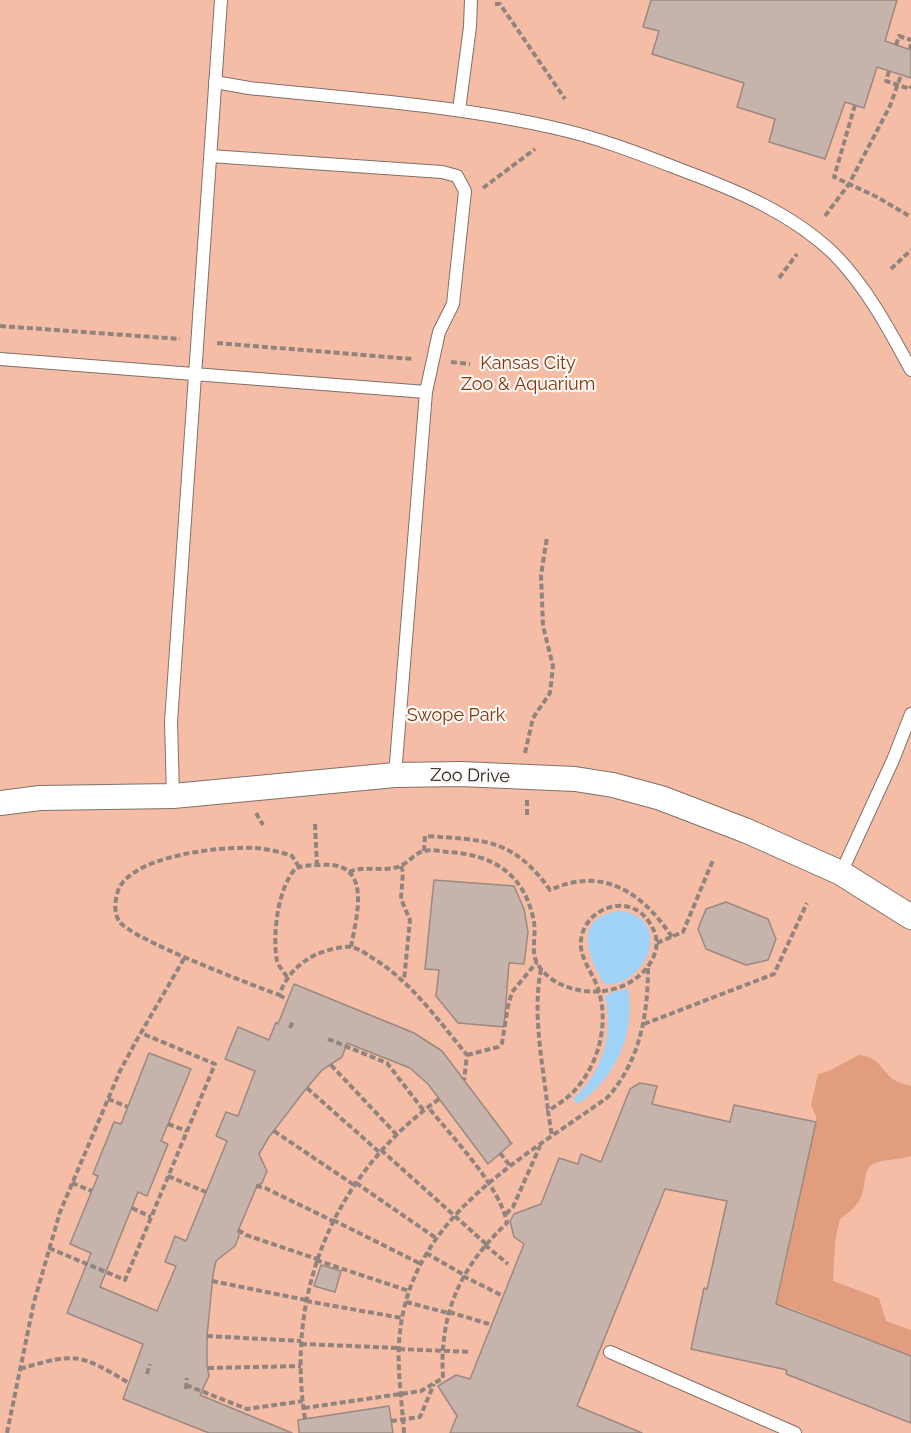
<!DOCTYPE html>
<style>
body{margin:0}
canvas{display:block;background:#fbe8df}
</style>
<canvas width="911" height="1433"></canvas>
<script>
const ctx = document.querySelector('canvas').getContext('2d');
ctx.lineJoin = 'round';
function paint(path, color) {
  ctx.fillStyle = color;
  ctx.fill(path, 'evenodd');
}
function trace(path, color, width, dash) {
  ctx.strokeStyle = color;
  ctx.lineWidth = width;
  ctx.lineCap = dash ? 'butt' : 'round';
  ctx.setLineDash(dash || []);
  ctx.stroke(path);
}
function write(font, color, halo, rows, align = 'center') {
  ctx.font = font + ' Raleway,sans-serif';
  ctx.lineWidth = 4.5;
  ctx.setLineDash([]);
  ctx.textBaseline = 'middle';
  ctx.strokeStyle = halo;
  ctx.fillStyle = color;
  for (const [text, x, y, turn = 0] of rows) {
    ctx.save();
    ctx.translate(x, y);
    ctx.rotate((+turn || 0) * Math.PI / 180);
    ctx.textAlign = isNaN(turn) ? turn : align;
    if (halo) ctx.strokeText(text, 0, 0);
    ctx.fillText(text, 0, 0);
    ctx.restore();
  }
}
paint(new Path2D(`
 M 0,0 L 911,0 L 911,1433 L 0,1433 Z`), '#f5bda5');
paint(new Path2D(`
 M 859,1055 C 879,1057 879,1068 893,1079 C 898,1083 905,1084 911,1086 L 911,1156 C 900,1160 882,1159 873,1164 C 863,1169 866,1185 862,1194 C 858,1206 850,1212 840,1219 L 835,1242 L 833,1281 L 879,1298 L 886,1321 L 911,1330 L 911,1356 L 788,1307 L 777,1304 L 816,1122 L 816,1116 L 811,1105 L 818,1074 L 829,1071 Z`), '#e29d7f');
paint(new Path2D(`
 M 619,911 C 662,915 657,960 627,979 C 620,983 612,984 605,985 C 588,957 572,918 619,911 Z
 M 628,988 C 636,1034 616,1077 578,1104 L 573,1099 C 603,1072 614,1034 605,995 Z`), '#9fd3f7');
const building = new Path2D(`
 M 651,0 L 897,0 L 885,41 L 911,50 L 911,78 L 877,67 L 864,108 L 845,102 L 825,159 L 769,142 L 775,119 L 737,107 L 744,83 L 652,54 L 659,31 L 643,27 Z
 M 434,880 L 514,886 L 524,909 L 528,932 L 524,964 L 509,963 L 504,1027 L 458,1023 L 436,996 L 439,970 L 425,969 Z
 M 726,902 L 768,919 L 776,939 L 768,960 L 746,965 L 706,949 L 698,929 L 706,909 Z
 M 294,984 L 414,1033 L 442,1051 L 510,1141 L 509,1142 L 512,1143 L 488,1164 L 428,1084 L 410,1068 L 347,1043 L 342,1057 L 322,1070 L 305,1090 L 269,1137 L 259,1154 L 267,1171 L 262,1183 L 257,1186 L 238,1231 L 239,1236 L 235,1246 L 216,1261 L 213,1275 L 207,1336 L 207,1365 L 209,1376 L 200,1395 L 292,1433 L 209,1433 L 123,1399 L 143,1344 L 67,1313 L 91,1253 L 70,1244 L 98,1176 L 93,1174 L 114,1122 L 121,1124 L 149,1053 L 191,1069 L 161,1141 L 168,1144 L 147,1196 L 138,1192 L 100,1287 L 157,1311 L 176,1266 L 165,1262 L 175,1236 L 186,1241 L 227,1141 L 216,1136 L 226,1112 L 238,1116 L 255,1071 L 225,1059 L 238,1027 L 269,1040 L 276,1022 L 278,1024 Z
 M 640,1083 L 657,1086 L 652,1104 L 730,1122 L 734,1105 L 816,1122 L 776,1304 L 911,1356 L 911,1423 L 786,1374 L 787,1370 L 691,1349 L 704,1288 L 707,1289 L 727,1201 L 665,1189 L 577,1406 L 642,1433 L 450,1433 L 457,1416 L 438,1386 L 456,1375 L 470,1379 L 524,1244 L 514,1237 L 510,1221 L 514,1214 L 541,1204 L 559,1158 L 578,1164 L 581,1154 L 601,1162 L 630,1089 Z
 M 321,1265 L 341,1271 L 335,1292 L 314,1286 Z
 M 389,1406 L 393,1433 L 299,1433 L 298,1420 Z`);
paint(building, '#c6b4ac');
trace(building, '#9a8881', 1.5);
const service = new Path2D(`
 M 215,82 L 249,88 C 352,99 457,105 559,129 C 603,139 645,156 687,172 C 740,192 792,214 833,253 C 866,286 889,329 911,370
 M 459,110 L 470,27 L 471,0
 M 0,359 L 426,392 L 439,332 L 453,304 L 465,191 L 457,176 L 442,172 L 210,156
 M 395,775 L 426,392
 M 173,796 L 171,722 L 221,0
 M 841,873 L 893,760 L 911,714
 M 610,1352 L 795,1433`);
const minor = new Path2D(`
 M 0,803 L 40,798 L 173,796 L 395,775 L 461,774 L 575,779 L 613,785 L 661,798 L 747,831 L 841,873 L 911,917`);
trace(service, '#817069', 14);
trace(minor, '#817069', 26);
trace(new Path2D(`
 M 495,4 L 500,4 L 502,7 L 565,99
 M 896,45 L 899,36 L 911,40
 M 910,49 L 911,44
 M 889,71 L 886,81 L 910,89 L 911,86
 M 855,105 L 834,177 L 877,197 L 911,217
 M 483,188 L 535,149
 M 825,216 L 849,184 L 890,106 L 901,75
 M 891,269 L 911,250
 M 779,278 L 797,254
 M 0,326 L 180,339
 M 217,343 L 413,359
 M 451,362 L 470,364
 M 525,753 L 533,718 L 550,693 L 553,666 L 543,626 L 541,575 L 547,537
 M 256,813 L 263,825
 M 527,815 L 527,800
 M 315,824 L 317,865
 M 424,851 L 425,836 C 484,840 513,838 550,890 C 603,866 642,892 672,937
 M 401,866 L 403,872 L 401,899 L 410,920 L 404,980
 M 299,867 L 292,856 C 281,852 268,849 256,848 C 223,846 126,855 117,894 C 115,902 114,913 119,921 C 130,939 253,985 279,995 C 286,977 297,964 315,955 C 324,951 340,946 350,947 C 358,948 365,953 371,957 C 411,981 437,1019 467,1055 L 464,1080
 M 349,872 C 365,865 381,872 398,867 C 408,864 415,852 425,851 C 431,849 440,851 447,852 C 493,854 525,874 534,922 C 536,934 532,948 535,958 C 538,969 551,980 560,984 C 592,999 634,992 652,960 C 659,946 658,935 649,922 C 630,892 585,907 581,940 C 579,957 591,970 597,986 C 611,1023 598,1069 570,1095 C 564,1101 555,1106 548,1111 L 552,1137
 M 657,943 L 683,932 L 713,860
 M 541,969 C 532,1015 543,1064 548,1111
 M 287,977 C 284,972 279,967 277,961 C 272,935 278,887 296,868 C 304,865 312,865 320,865 C 373,860 357,914 351,947
 M 279,995 L 287,999
 M 644,1024 L 774,974 L 807,903
 M 290,1028 L 293,1021
 M 328,1039 L 387,1063 L 424,1111
 M 467,1055 L 498,1047 L 502,1043 L 508,1006 L 512,992 L 537,962
 M 331,1065 L 396,1134
 M 307,1088 L 379,1152
 M 108,1099 L 128,1107
 M 168,1124 L 187,1131
 M 274,1131 L 354,1185
 M 381,1150 L 486,1244
 M 500,1153 L 511,1167
 M 168,1176 L 206,1192
 M 72,1183 L 92,1191
 M 356,1183 L 436,1238
 M 256,1186 L 265,1188 L 333,1221
 M 132,1208 L 151,1217
 M 506,1214 L 513,1207 L 540,1146
 M 333,1220 L 421,1264
 M 238,1230 L 246,1235 L 317,1259
 M 485,1245 L 508,1264
 M 49,1248 L 125,1280 L 215,1064 L 141,1033
 M 426,1253 L 464,1275
 M 316,1260 L 409,1291
 M 463,1276 L 501,1295
 M 212,1281 L 306,1300
 M 306,1301 L 402,1318
 M 406,1302 L 448,1313
 M 449,1312 L 489,1324
 M 207,1336 L 301,1341
 M 301,1344 L 399,1348
 M 399,1349 L 471,1352
 M 208,1368 L 301,1366
 M 20,1369 C 76,1352 80,1354 129,1383
 M 147,1374 L 150,1364
 M 186,1385 L 247,1409 L 303,1401
 M 186,1389 L 187,1378
 M 304,1408 L 421,1391 L 443,1378 C 439,1314 460,1267 507,1223 C 500,1186 452,1137 428,1107
 M 305,1419 C 285,1291 334,1175 439,1099
 M 391,1421 L 420,1417 L 434,1384
 M 7,1433 L 34,1302 L 60,1212 L 120,1071 L 135,1043 L 185,957
 M 404,1433 C 402,1400 396,1366 400,1332 C 413,1215 522,1159 608,1097 C 640,1060 648,1015 648,967`), '#91847e', 4, [6, 3]);
trace(service, '#fff', 12);
trace(minor, '#fff', 24);
write('18px', '#843302', '#fcf8f7', [
 ["Kansas City",528,364],
 ["Zoo & Aquarium",528,385],
 ["Swope Park",456,716]
]);
write('18px', '#2d2623', '#fcf8f7', [
 ["Zoo Drive",470,776,1]
]);
</script>
